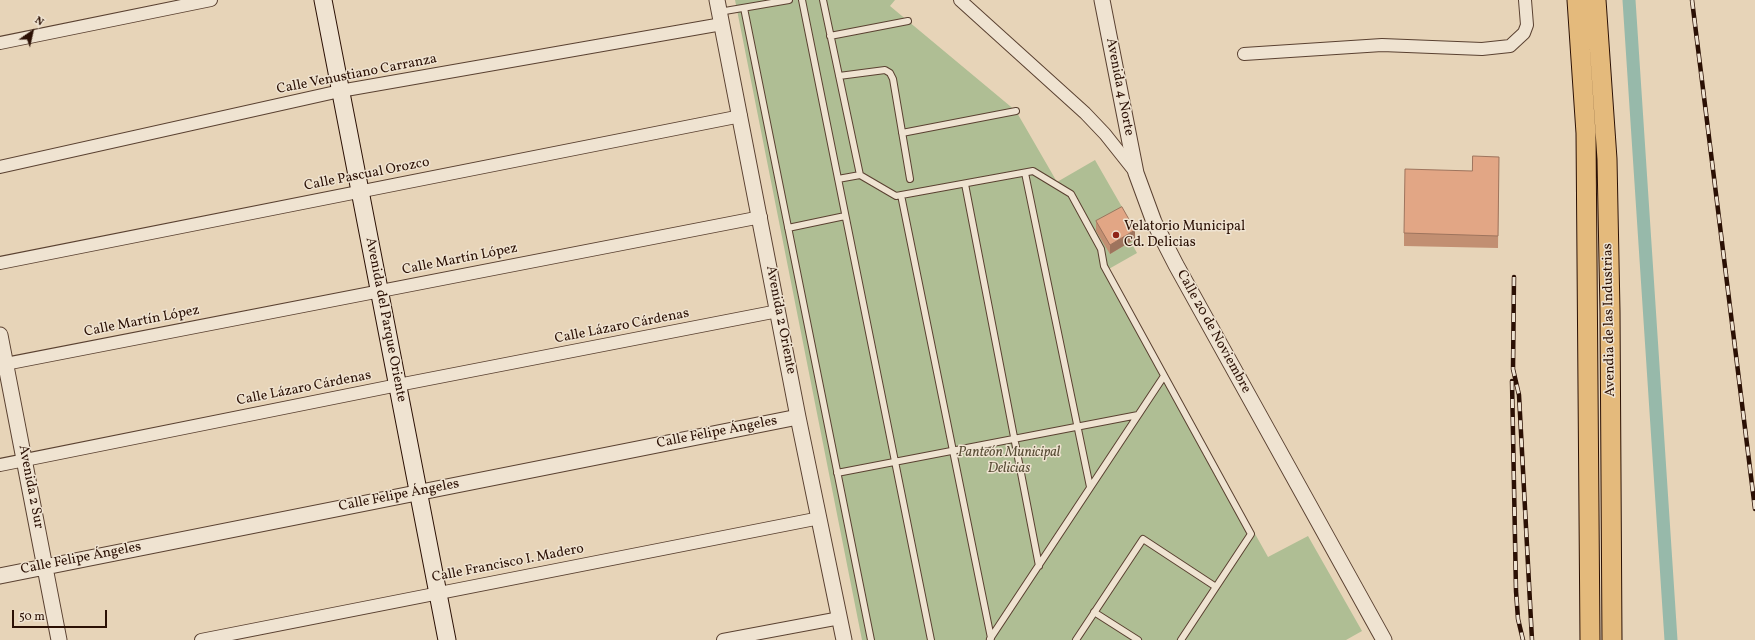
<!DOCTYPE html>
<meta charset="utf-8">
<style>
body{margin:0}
#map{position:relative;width:1755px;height:640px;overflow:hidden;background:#e7d4b8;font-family:Vollkorn,serif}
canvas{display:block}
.north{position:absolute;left:12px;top:12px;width:40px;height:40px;-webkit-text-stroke:3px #efe3d1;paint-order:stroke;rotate:34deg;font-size:11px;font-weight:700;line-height:16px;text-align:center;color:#2b1004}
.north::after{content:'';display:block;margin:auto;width:14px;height:18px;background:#2b1004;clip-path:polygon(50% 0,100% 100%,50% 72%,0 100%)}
.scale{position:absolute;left:12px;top:610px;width:95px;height:18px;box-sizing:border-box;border:2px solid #2b1004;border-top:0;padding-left:5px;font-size:12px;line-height:14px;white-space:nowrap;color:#2b1004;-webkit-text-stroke:3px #efe3d1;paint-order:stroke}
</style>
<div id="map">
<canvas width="1755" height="640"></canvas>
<div class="north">N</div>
<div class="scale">50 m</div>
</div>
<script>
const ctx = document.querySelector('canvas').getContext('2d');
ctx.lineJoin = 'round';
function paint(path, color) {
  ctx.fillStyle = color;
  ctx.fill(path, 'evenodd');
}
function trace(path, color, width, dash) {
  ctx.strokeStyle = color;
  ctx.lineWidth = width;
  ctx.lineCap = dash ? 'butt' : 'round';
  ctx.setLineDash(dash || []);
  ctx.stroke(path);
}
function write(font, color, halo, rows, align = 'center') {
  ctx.font = font + ' Vollkorn,serif';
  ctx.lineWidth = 3;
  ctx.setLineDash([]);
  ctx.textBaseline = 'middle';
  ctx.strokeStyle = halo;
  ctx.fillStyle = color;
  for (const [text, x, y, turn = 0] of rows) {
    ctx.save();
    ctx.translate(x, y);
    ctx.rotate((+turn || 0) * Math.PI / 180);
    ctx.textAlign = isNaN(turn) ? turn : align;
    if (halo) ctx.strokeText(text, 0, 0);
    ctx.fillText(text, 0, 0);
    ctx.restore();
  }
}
paint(new Path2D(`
 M 735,0 L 895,0 L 890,6 L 1016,111 L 1057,182 L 1095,160 L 1126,214 L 1123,217 L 1136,241 L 1132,244 L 1137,253 L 1107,270 L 1268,557 L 1308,536 L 1362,631 L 1346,640 L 862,640 Z`), '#afbe94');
trace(new Path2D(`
 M 1629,0 L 1671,640`), '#97b9aa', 13);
const service = new Path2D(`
 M 802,0 L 931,640
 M 823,0 L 860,175
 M 744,8 L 871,640
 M 719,12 L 789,0
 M 830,36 L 908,21
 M 839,76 L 885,70 L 890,73 L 893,79 L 910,179
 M 902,133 L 1016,111
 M 1025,173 L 1090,487
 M 838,179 L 860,175 L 896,196 L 1033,171 L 1071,194 L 1101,249 L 1104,266 L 1251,534 L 1181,640
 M 965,184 L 1039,566
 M 901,195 L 991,638
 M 788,228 L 845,216
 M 837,473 L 1138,415
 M 1094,612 L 1138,640
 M 990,639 L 1164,376
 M 1076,640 L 1143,539 L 1216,587`);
const minor = new Path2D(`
 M 960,0 L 1085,113 L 1105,134 L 1136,173
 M 0,43 L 211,0
 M 1244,54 L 1382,45 L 1482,49 L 1510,46 L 1524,33 L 1527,25 L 1525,0
 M 0,167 L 340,91 L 722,24
 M 0,263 L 741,116
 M 0,365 L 761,217
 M 0,465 L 398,385 L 778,311
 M 201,640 L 820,518
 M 723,640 L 840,618`);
const tertiary = new Path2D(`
 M 717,0 L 798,417 L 844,640
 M 1102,0 L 1136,173 L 1154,222 L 1176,265 L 1384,640
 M 0,335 L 59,640
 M 0,576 L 798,417`);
const secondary = new Path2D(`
 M 323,0 L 447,640`);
const primary = new Path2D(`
 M 1577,0 L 1586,133 L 1590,640
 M 1596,0 L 1607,159 L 1610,312 L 1612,640`);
trace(service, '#5a4131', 8);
trace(minor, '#5a4131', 14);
trace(tertiary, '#5a4131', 17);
trace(secondary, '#2b1004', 19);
trace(primary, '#2b1004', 21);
trace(service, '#efe3d1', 6);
trace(minor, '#efe3d1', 12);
trace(tertiary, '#efe3d1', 15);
trace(secondary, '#efe3d1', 17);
trace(primary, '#e4ba7c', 19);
const rail = new Path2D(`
 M 1692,0 L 1755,509
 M 1514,277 L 1513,369 L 1519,395 L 1532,640
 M 1512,381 L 1516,591 L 1518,619 L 1523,640`);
trace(rail, '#2b1004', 4.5);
trace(rail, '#efe3d1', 3, [9]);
paint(new Path2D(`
 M 1499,157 L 1498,248 L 1404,246 L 1404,233 L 1472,171 Z
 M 1096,221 L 1135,239 L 1110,254 L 1096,231 Z`), '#c28f72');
paint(new Path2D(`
 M 1135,230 L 1135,239 L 1110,254 L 1110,245 Z`), '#9e745d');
const building = new Path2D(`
 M 1473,156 L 1499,157 L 1498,236 L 1404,233 L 1405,169 L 1472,171 Z
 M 1122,207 L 1135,230 L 1110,245 L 1096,221 Z`);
paint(building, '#e2a685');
trace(building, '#9e745d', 1);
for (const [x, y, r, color] of [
 [1116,235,4,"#8f2418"]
]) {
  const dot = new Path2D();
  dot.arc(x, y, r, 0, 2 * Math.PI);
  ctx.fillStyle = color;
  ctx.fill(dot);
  trace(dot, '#efe3d1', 1.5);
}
write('14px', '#2b1004', '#efe3d1', [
 ["Calle Venustiano Carranza",357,75,-11],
 ["Avenida 4 Norte",1119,87,79],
 ["Calle Pascual Orozco",367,175,-11],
 ["Calle Martín López",460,260,-11],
 ["Avenida del Parque Oriente",385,320,79],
 ["Avenida 2 Oriente",780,320,79],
 ["Avendia de las Industrias",1610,320,-91],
 ["Calle Martín López",142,322,-11],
 ["Calle Lázaro Cárdenas",622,327,-11],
 ["Calle 20 de Noviembre",1213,332,61],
 ["Calle Lázaro Cárdenas",304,389,-11],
 ["Calle Felipe Ángeles",717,433,-11],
 ["Avenida 2 Sur",30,487,79],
 ["Calle Felipe Ángeles",399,496,-11],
 ["Calle Felipe Ángeles",81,559,-11],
 ["Calle Francisco I. Madero",508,564,-11]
]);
write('14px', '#2b1004', '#efe3d1', [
 ["Velatorio Municipal",1124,227],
 ["Cd. Delicias",1124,243]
], 'left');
write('italic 14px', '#594d36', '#efe3d1', [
 ["Panteón Municipal",1009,453],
 ["Delicias",1009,469]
]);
</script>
